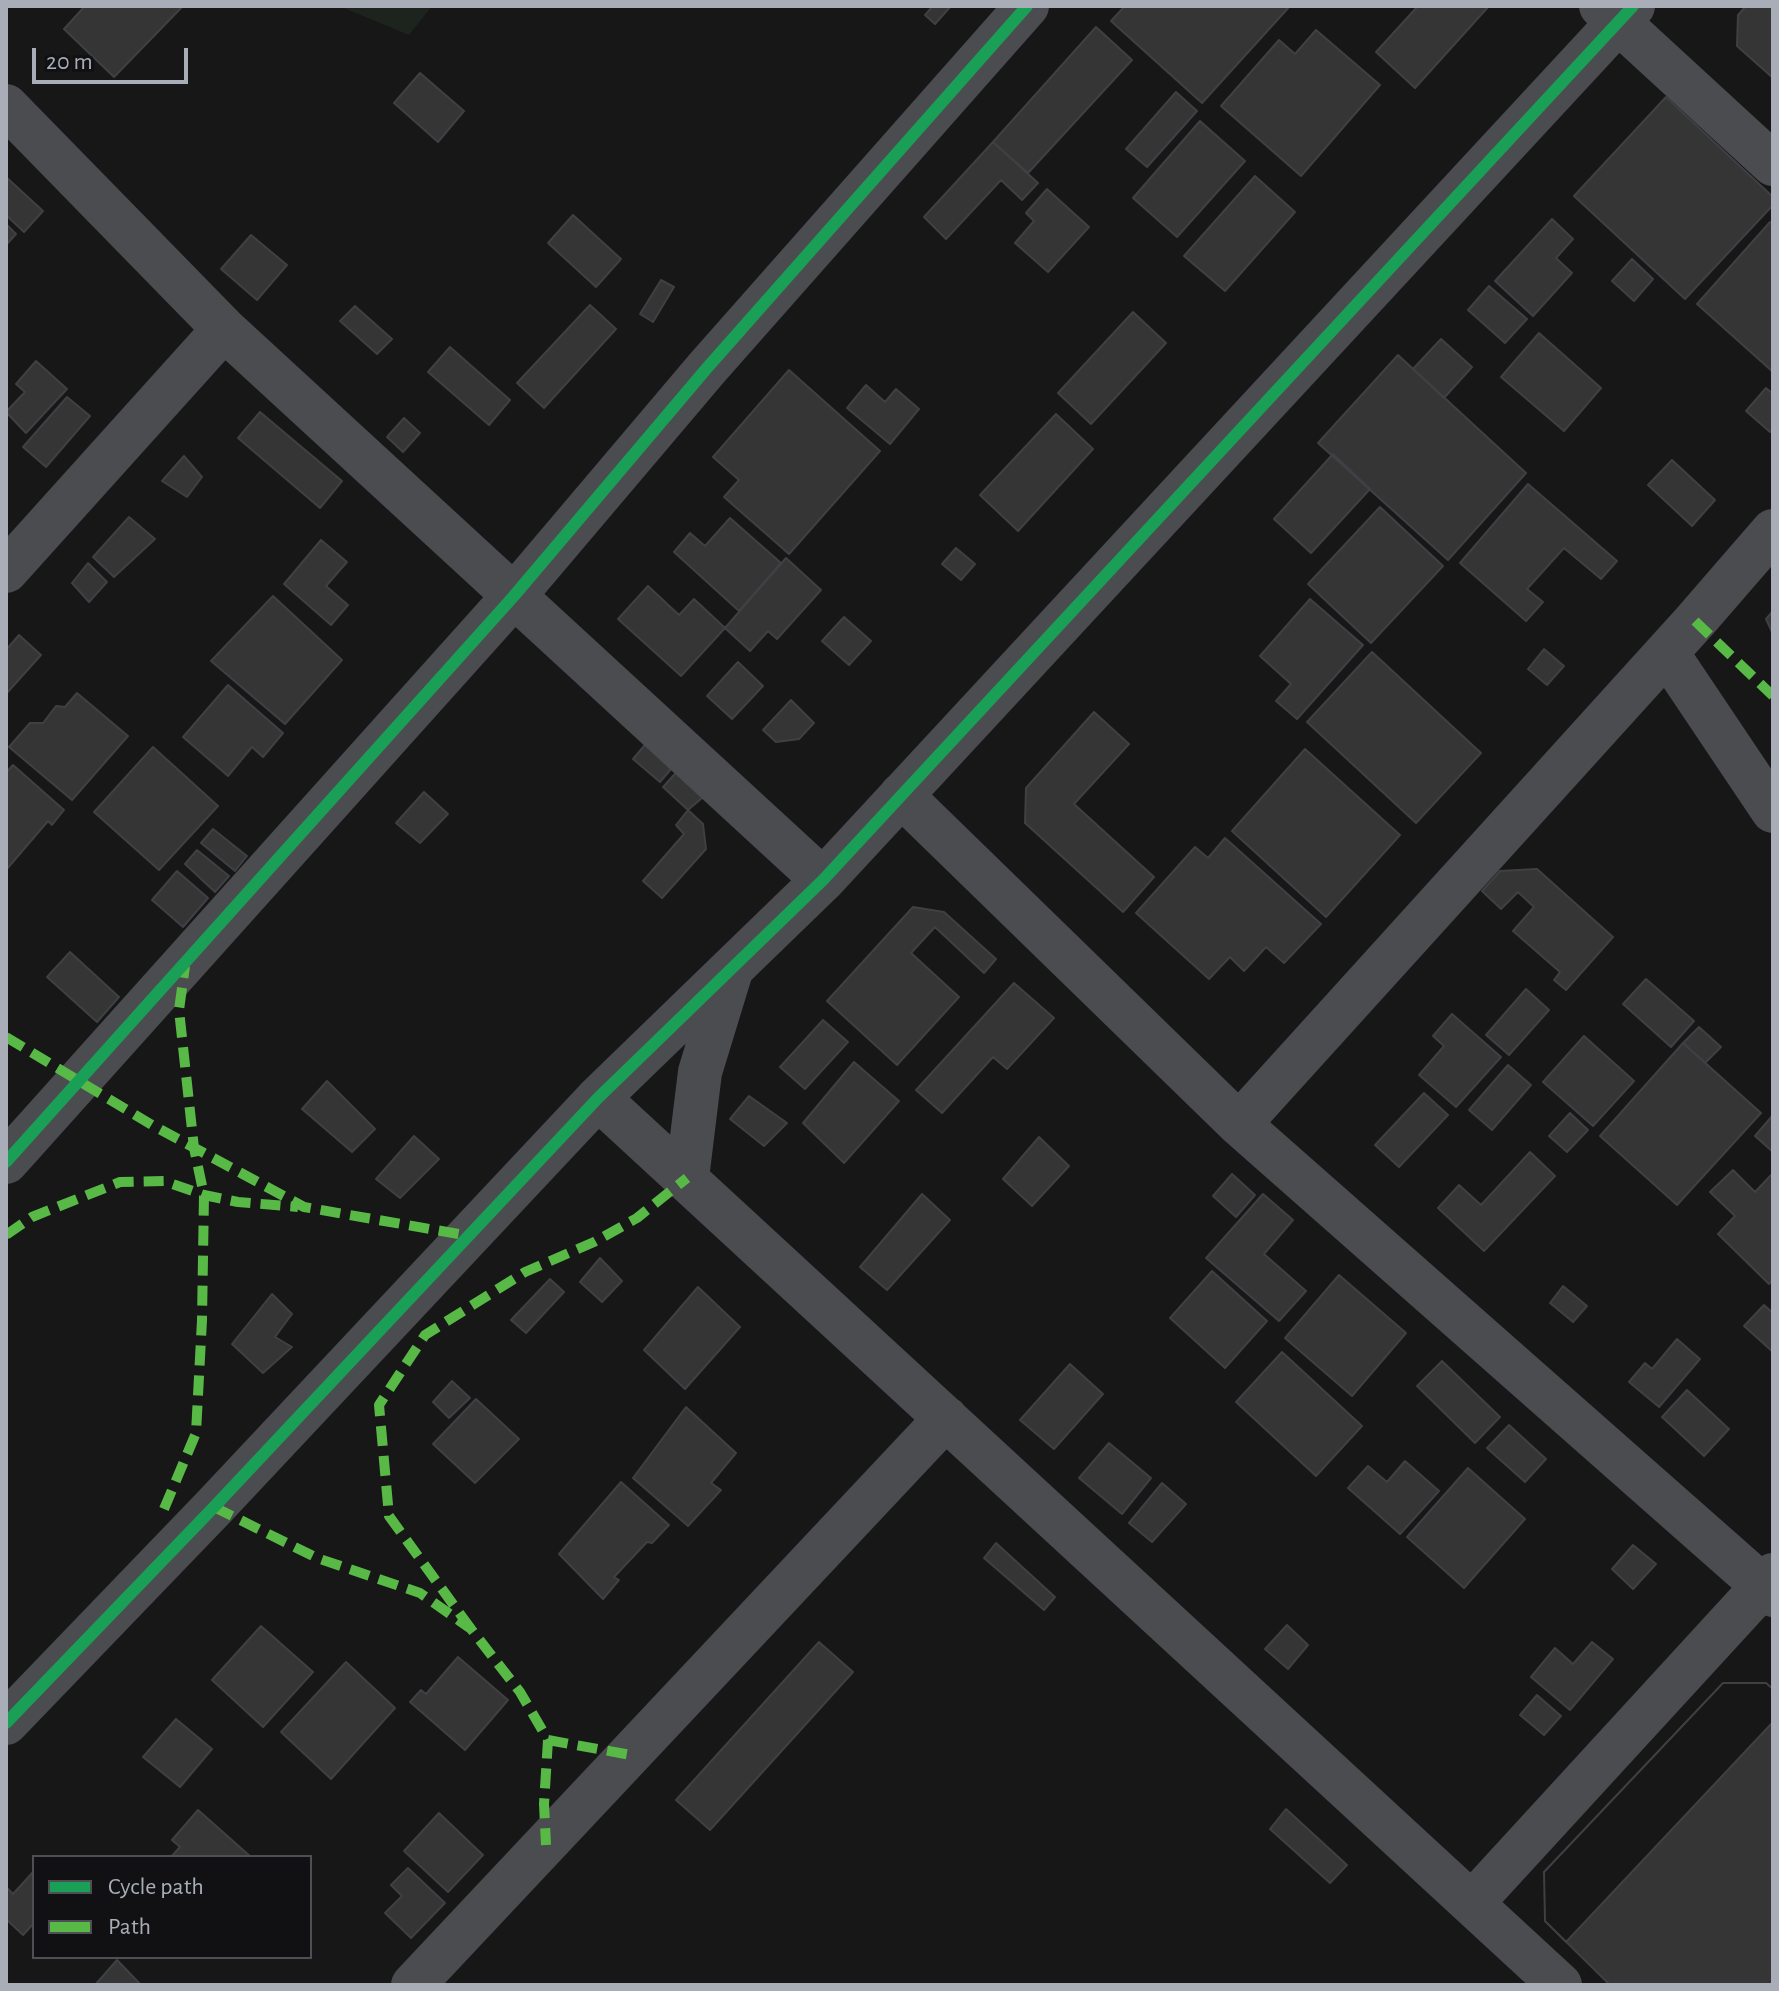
<!DOCTYPE html>
<style>
body{margin:0}
#map{position:relative;width:1779px;height:1991px;overflow:hidden;background:#171717;font-family:"Alegreya Sans",sans-serif}
canvas{display:block}
.frame{position:absolute;inset:0;border:8px solid #a8adb8;pointer-events:none}
.legend{position:absolute;left:32px;top:1855px;width:280px;height:104px;box-sizing:border-box;background:#111113;border:2px solid #4d4f55;margin:0;padding:10px 14px;list-style:none;font-size:24px;color:#a8adb8}
.legend li{display:flex;align-items:center;gap:16px;height:40px}
.legend b{width:40px;border:2px solid #4d4f55}
.scale{position:absolute;left:32px;top:48px;width:156px;height:36px;box-sizing:border-box;border:4px solid #a8adb8;border-top:0;padding-left:10px;font-size:24px;line-height:28px;white-space:nowrap;color:#a8adb8;-webkit-text-stroke:6px #111113;paint-order:stroke}
</style>
<div id="map">
<canvas width="1779" height="1991"></canvas>
<div class="frame"></div>
<ul class="legend">
<li><b style="height:10px;background:#1a9f57"></b>Cycle path</li>
<li><b style="height:10px;background:#58b947"></b>Path</li>
</ul>
<div class="scale">20 m</div>
</div>
<script>
const ctx = document.querySelector('canvas').getContext('2d');
ctx.lineJoin = 'round';
function paint(path, color) {
  ctx.fillStyle = color;
  ctx.fill(path, 'evenodd');
}
function trace(path, color, width, dash) {
  ctx.strokeStyle = color;
  ctx.lineWidth = width;
  ctx.lineCap = dash ? 'butt' : 'round';
  ctx.setLineDash(dash || []);
  ctx.stroke(path);
}
paint(new Path2D(`
 M 339,6 L 432,6 L 409,35 Z`), '#1d241e');
const building = new Path2D(`
 M 85,6 L 183,6 L 114,77 L 64,29 Z
 M 933,6 L 951,6 L 935,24 L 925,15 Z
 M 1125,6 L 1290,6 L 1202,103 L 1111,21 Z
 M 1418,6 L 1489,6 L 1415,88 L 1376,52 Z
 M 1746,6 L 1773,6 L 1773,78 L 1737,46 L 1738,15 Z
 M 1096,27 L 1132,60 L 1028,173 L 993,142 Z
 M 1316,30 L 1380,85 L 1301,176 L 1221,106 L 1279,40 L 1295,54 Z
 M 420,73 L 464,111 L 438,142 L 394,103 Z
 M 1176,92 L 1197,111 L 1147,167 L 1126,149 Z
 M 1666,97 L 1773,197 L 1773,205 L 1685,299 L 1574,196 Z
 M 1200,121 L 1245,161 L 1177,237 L 1133,198 Z
 M 993,142 L 1038,183 L 1022,200 L 1001,180 L 946,239 L 924,217 Z
 M 1255,176 L 1295,212 L 1225,291 L 1184,256 Z
 M 6,177 L 43,211 L 24,232 L 6,215 Z
 M 1047,189 L 1089,227 L 1048,272 L 1015,243 L 1034,221 L 1026,213 Z
 M 573,215 L 621,259 L 596,287 L 548,243 Z
 M 1552,219 L 1573,239 L 1556,258 L 1572,273 L 1533,316 L 1495,281 Z
 M 1770,222 L 1773,224 L 1773,372 L 1697,304 Z
 M 6,224 L 16,234 L 6,245 Z
 M 251,235 L 287,265 L 257,300 L 221,269 Z
 M 1632,259 L 1653,279 L 1634,301 L 1612,281 Z
 M 661,280 L 674,287 L 653,322 L 640,314 Z
 M 1489,286 L 1527,319 L 1505,343 L 1468,310 Z
 M 590,305 L 616,329 L 544,408 L 517,383 Z
 M 355,306 L 392,339 L 377,354 L 340,321 Z
 M 1133,312 L 1166,343 L 1091,424 L 1058,393 Z
 M 1539,333 L 1601,388 L 1564,431 L 1501,377 Z
 M 1441,339 L 1472,367 L 1444,398 L 1413,369 Z
 M 450,347 L 510,400 L 489,425 L 428,372 Z
 M 1398,355 L 1526,473 L 1448,560 L 1318,443 Z
 M 36,361 L 67,389 L 26,433 L 6,412 L 25,392 L 16,384 Z
 M 789,370 L 880,451 L 789,554 L 724,497 L 739,480 L 713,457 Z
 M 866,385 L 885,402 L 896,389 L 919,409 L 890,444 L 847,408 Z
 M 1766,388 L 1773,394 L 1773,429 L 1770,432 L 1746,411 Z
 M 67,397 L 90,416 L 46,467 L 23,447 Z
 M 260,412 L 342,481 L 320,508 L 238,438 Z
 M 1056,414 L 1093,449 L 1018,531 L 980,495 Z
 M 404,418 L 420,433 L 403,452 L 387,437 Z
 M 1333,454 L 1370,489 L 1311,553 L 1274,519 Z
 M 184,456 L 202,477 L 187,497 L 162,481 Z
 M 1672,460 L 1715,500 L 1692,526 L 1648,485 Z
 M 1528,484 L 1617,561 L 1601,579 L 1564,548 L 1527,589 L 1543,602 L 1526,621 L 1460,563 Z
 M 1380,507 L 1443,566 L 1371,643 L 1308,584 Z
 M 129,517 L 155,539 L 114,577 L 93,557 Z
 M 730,518 L 781,563 L 739,611 L 674,552 L 690,533 L 705,546 Z
 M 321,540 L 347,562 L 326,586 L 348,605 L 331,625 L 284,584 Z
 M 956,548 L 975,564 L 961,580 L 942,564 Z
 M 786,558 L 821,590 L 777,639 L 768,631 L 750,651 L 725,628 Z
 M 88,563 L 107,582 L 89,602 L 72,583 Z
 M 648,586 L 679,615 L 694,599 L 725,628 L 681,676 L 618,619 Z
 M 273,596 L 342,660 L 285,724 L 211,661 Z
 M 1310,599 L 1363,645 L 1297,719 L 1276,701 L 1291,684 L 1260,656 Z
 M 1773,611 L 1773,634 L 1766,619 Z
 M 844,617 L 871,641 L 849,665 L 822,641 Z
 M 19,635 L 41,655 L 6,694 L 6,650 Z
 M 1544,649 L 1564,666 L 1547,685 L 1528,669 Z
 M 1372,652 L 1481,753 L 1416,823 L 1307,722 Z
 M 738,662 L 763,686 L 732,719 L 707,696 Z
 M 228,685 L 283,733 L 263,757 L 252,747 L 228,776 L 183,737 Z
 M 77,693 L 128,736 L 72,800 L 9,747 L 30,723 L 43,723 L 56,706 L 65,707 Z
 M 791,700 L 814,723 L 799,739 L 776,742 L 763,730 Z
 M 1094,712 L 1129,744 L 1074,804 L 1154,877 L 1123,912 L 1025,823 L 1026,788 Z
 M 650,739 L 677,762 L 660,782 L 633,759 Z
 M 153,747 L 218,806 L 159,870 L 94,812 Z
 M 1305,749 L 1400,835 L 1326,917 L 1232,831 Z
 M 13,765 L 64,810 L 52,825 L 48,821 L 6,870 L 6,773 Z
 M 683,765 L 710,791 L 688,810 L 663,787 Z
 M 424,792 L 448,814 L 420,843 L 396,823 Z
 M 688,810 L 703,824 L 706,849 L 662,898 L 643,881 L 684,834 L 676,825 Z
 M 213,829 L 247,856 L 235,871 L 201,843 Z
 M 1225,838 L 1321,924 L 1284,963 L 1266,947 L 1244,971 L 1230,957 L 1209,979 L 1136,913 L 1195,847 L 1208,858 Z
 M 197,850 L 229,876 L 215,892 L 185,864 Z
 M 1537,869 L 1613,937 L 1566,990 L 1554,980 L 1560,972 L 1513,931 L 1534,907 L 1518,892 L 1501,909 L 1482,891 L 1500,871 Z
 M 177,871 L 208,898 L 183,927 L 152,900 Z
 M 913,907 L 944,912 L 996,959 L 984,973 L 935,927 L 911,953 L 959,997 L 897,1065 L 827,1001 Z
 M 70,952 L 119,997 L 97,1022 L 47,977 Z
 M 1646,979 L 1694,1021 L 1671,1047 L 1623,1004 Z
 M 1014,983 L 1054,1018 L 1007,1069 L 993,1057 L 942,1113 L 916,1090 Z
 M 1526,989 L 1549,1010 L 1509,1055 L 1486,1035 Z
 M 1452,1014 L 1501,1057 L 1456,1107 L 1419,1075 L 1444,1046 L 1433,1036 Z
 M 823,1020 L 848,1042 L 805,1089 L 780,1067 Z
 M 1699,1027 L 1721,1047 L 1705,1063 L 1683,1043 Z
 M 1584,1036 L 1634,1081 L 1593,1126 L 1543,1082 Z
 M 1683,1043 L 1761,1113 L 1677,1205 L 1600,1136 Z
 M 854,1062 L 899,1101 L 844,1163 L 803,1123 Z
 M 1508,1065 L 1531,1085 L 1492,1130 L 1469,1110 Z
 M 327,1081 L 375,1129 L 352,1152 L 302,1109 Z
 M 1424,1093 L 1448,1115 L 1399,1167 L 1375,1145 Z
 M 749,1096 L 787,1123 L 764,1146 L 730,1119 Z
 M 1570,1113 L 1588,1130 L 1567,1152 L 1549,1136 Z
 M 1773,1115 L 1773,1152 L 1755,1136 Z
 M 414,1136 L 439,1159 L 400,1198 L 376,1179 Z
 M 1039,1137 L 1069,1166 L 1032,1206 L 1003,1179 Z
 M 1530,1152 L 1555,1176 L 1484,1251 L 1438,1208 L 1459,1185 L 1481,1205 Z
 M 1733,1170 L 1755,1192 L 1773,1173 L 1773,1280 L 1769,1284 L 1718,1234 L 1735,1216 L 1710,1192 Z
 M 1232,1174 L 1255,1195 L 1236,1217 L 1213,1196 Z
 M 922,1194 L 950,1220 L 887,1290 L 860,1267 Z
 M 1263,1194 L 1293,1220 L 1264,1254 L 1306,1291 L 1279,1321 L 1206,1258 Z
 M 600,1258 L 622,1281 L 602,1302 L 580,1282 Z
 M 1212,1271 L 1267,1321 L 1225,1368 L 1170,1318 Z
 M 1339,1275 L 1406,1333 L 1352,1396 L 1285,1338 Z
 M 550,1279 L 564,1292 L 526,1333 L 511,1320 Z
 M 1563,1286 L 1587,1306 L 1573,1322 L 1550,1303 Z
 M 698,1287 L 740,1327 L 685,1389 L 644,1350 Z
 M 272,1294 L 292,1314 L 275,1337 L 292,1347 L 263,1373 L 232,1344 Z
 M 1764,1305 L 1773,1313 L 1773,1352 L 1744,1326 Z
 M 1677,1339 L 1700,1359 L 1659,1407 L 1629,1382 L 1645,1363 L 1652,1369 Z
 M 1282,1352 L 1362,1426 L 1316,1476 L 1236,1402 Z
 M 1442,1361 L 1500,1417 L 1475,1443 L 1417,1386 Z
 M 1070,1364 L 1103,1394 L 1054,1449 L 1020,1420 Z
 M 452,1381 L 470,1398 L 449,1418 L 433,1402 Z
 M 1687,1390 L 1729,1429 L 1704,1456 L 1662,1417 Z
 M 476,1399 L 519,1439 L 475,1483 L 433,1444 Z
 M 686,1407 L 736,1453 L 711,1483 L 721,1490 L 688,1526 L 633,1478 Z
 M 1509,1425 L 1546,1459 L 1525,1482 L 1487,1448 Z
 M 1109,1443 L 1151,1478 L 1122,1514 L 1079,1478 Z
 M 1405,1461 L 1439,1491 L 1400,1534 L 1348,1488 L 1368,1466 L 1387,1482 Z
 M 1468,1468 L 1525,1519 L 1464,1588 L 1407,1537 Z
 M 621,1482 L 669,1525 L 652,1543 L 647,1542 L 614,1577 L 619,1580 L 603,1599 L 559,1554 Z
 M 1162,1483 L 1186,1504 L 1152,1542 L 1129,1523 Z
 M 996,1543 L 1055,1597 L 1044,1610 L 984,1558 Z
 M 1633,1545 L 1656,1564 L 1633,1589 L 1612,1569 Z
 M 1287,1625 L 1308,1645 L 1288,1669 L 1265,1649 Z
 M 261,1626 L 313,1672 L 263,1727 L 212,1680 Z
 M 819,1642 L 853,1672 L 710,1830 L 676,1800 Z
 M 1592,1642 L 1613,1659 L 1570,1710 L 1531,1677 L 1555,1648 L 1573,1664 Z
 M 458,1657 L 508,1700 L 465,1750 L 410,1702 L 421,1690 L 426,1694 Z
 M 346,1662 L 395,1708 L 331,1779 L 281,1732 Z
 M 1723,1683 L 1766,1683 L 1773,1689 L 1773,1722 L 1566,1942 L 1545,1921 L 1544,1872 Z
 M 1723,1683 L 1766,1683 L 1773,1689 L 1773,1985 L 1610,1985 L 1545,1921 L 1544,1872 Z
 M 1537,1695 L 1561,1716 L 1544,1735 L 1520,1715 Z
 M 176,1719 L 212,1749 L 180,1787 L 143,1757 Z
 M 1286,1809 L 1347,1865 L 1330,1883 L 1270,1829 Z
 M 198,1810 L 251,1857 L 171,1857 L 180,1847 L 172,1840 Z
 M 439,1813 L 483,1855 L 448,1892 L 404,1851 Z
 M 408,1868 L 445,1903 L 411,1938 L 385,1913 L 402,1896 L 391,1885 Z
 M 34,1871 L 34,1923 L 23,1935 L 6,1919 L 6,1887 L 13,1894 Z
 M 117,1960 L 141,1985 L 95,1985 Z`);
paint(building, '#353536');
trace(building, '#3f4043', 2);
trace(new Path2D(`
 M 1601,6 L 1773,164
 M 6,106 L 224,329 L 823,880
 M 6,571 L 224,329
 M 1667,653 L 1773,811
 M 901,795 L 1239,1124 L 1773,1595
 M 598,1098 L 1560,1985
 M 1239,1124 L 1695,621 L 1773,531
 M 6,1162 L 513,597 L 707,368 L 1027,6
 M 687,1178 L 700,1072 L 730,974
 M 6,1723 L 214,1507 L 598,1098 L 823,880 L 1633,6
 M 1472,1903 L 1773,1575
 M 413,1985 L 946,1418`), '#4b4c50', 44);
trace(new Path2D(`
 M 1695,621 L 1773,696
 M 6,1037 L 152,1125 L 304,1207 L 470,1236
 M 6,1235 L 32,1217 L 120,1182 L 164,1181 L 204,1195 L 238,1202 L 298,1207
 M 214,1507 L 317,1558 L 420,1593 L 471,1629 L 520,1692 L 548,1740 L 544,1804 L 546,1845
 M 164,1509 L 196,1433 L 202,1320 L 204,1195 L 194,1148 L 179,1010 L 185,966
 M 471,1629 L 389,1516 L 379,1405 L 425,1335 L 525,1272 L 594,1242 L 637,1218 L 687,1178
 M 548,1740 L 631,1755`), '#58b947', 10, [20, 10]);
trace(new Path2D(`
 M 6,1162 L 513,597 L 707,368 L 1027,6
 M 6,1723 L 214,1507 L 598,1098 L 823,880 L 1633,6`), '#1a9f57', 12);
</script>
